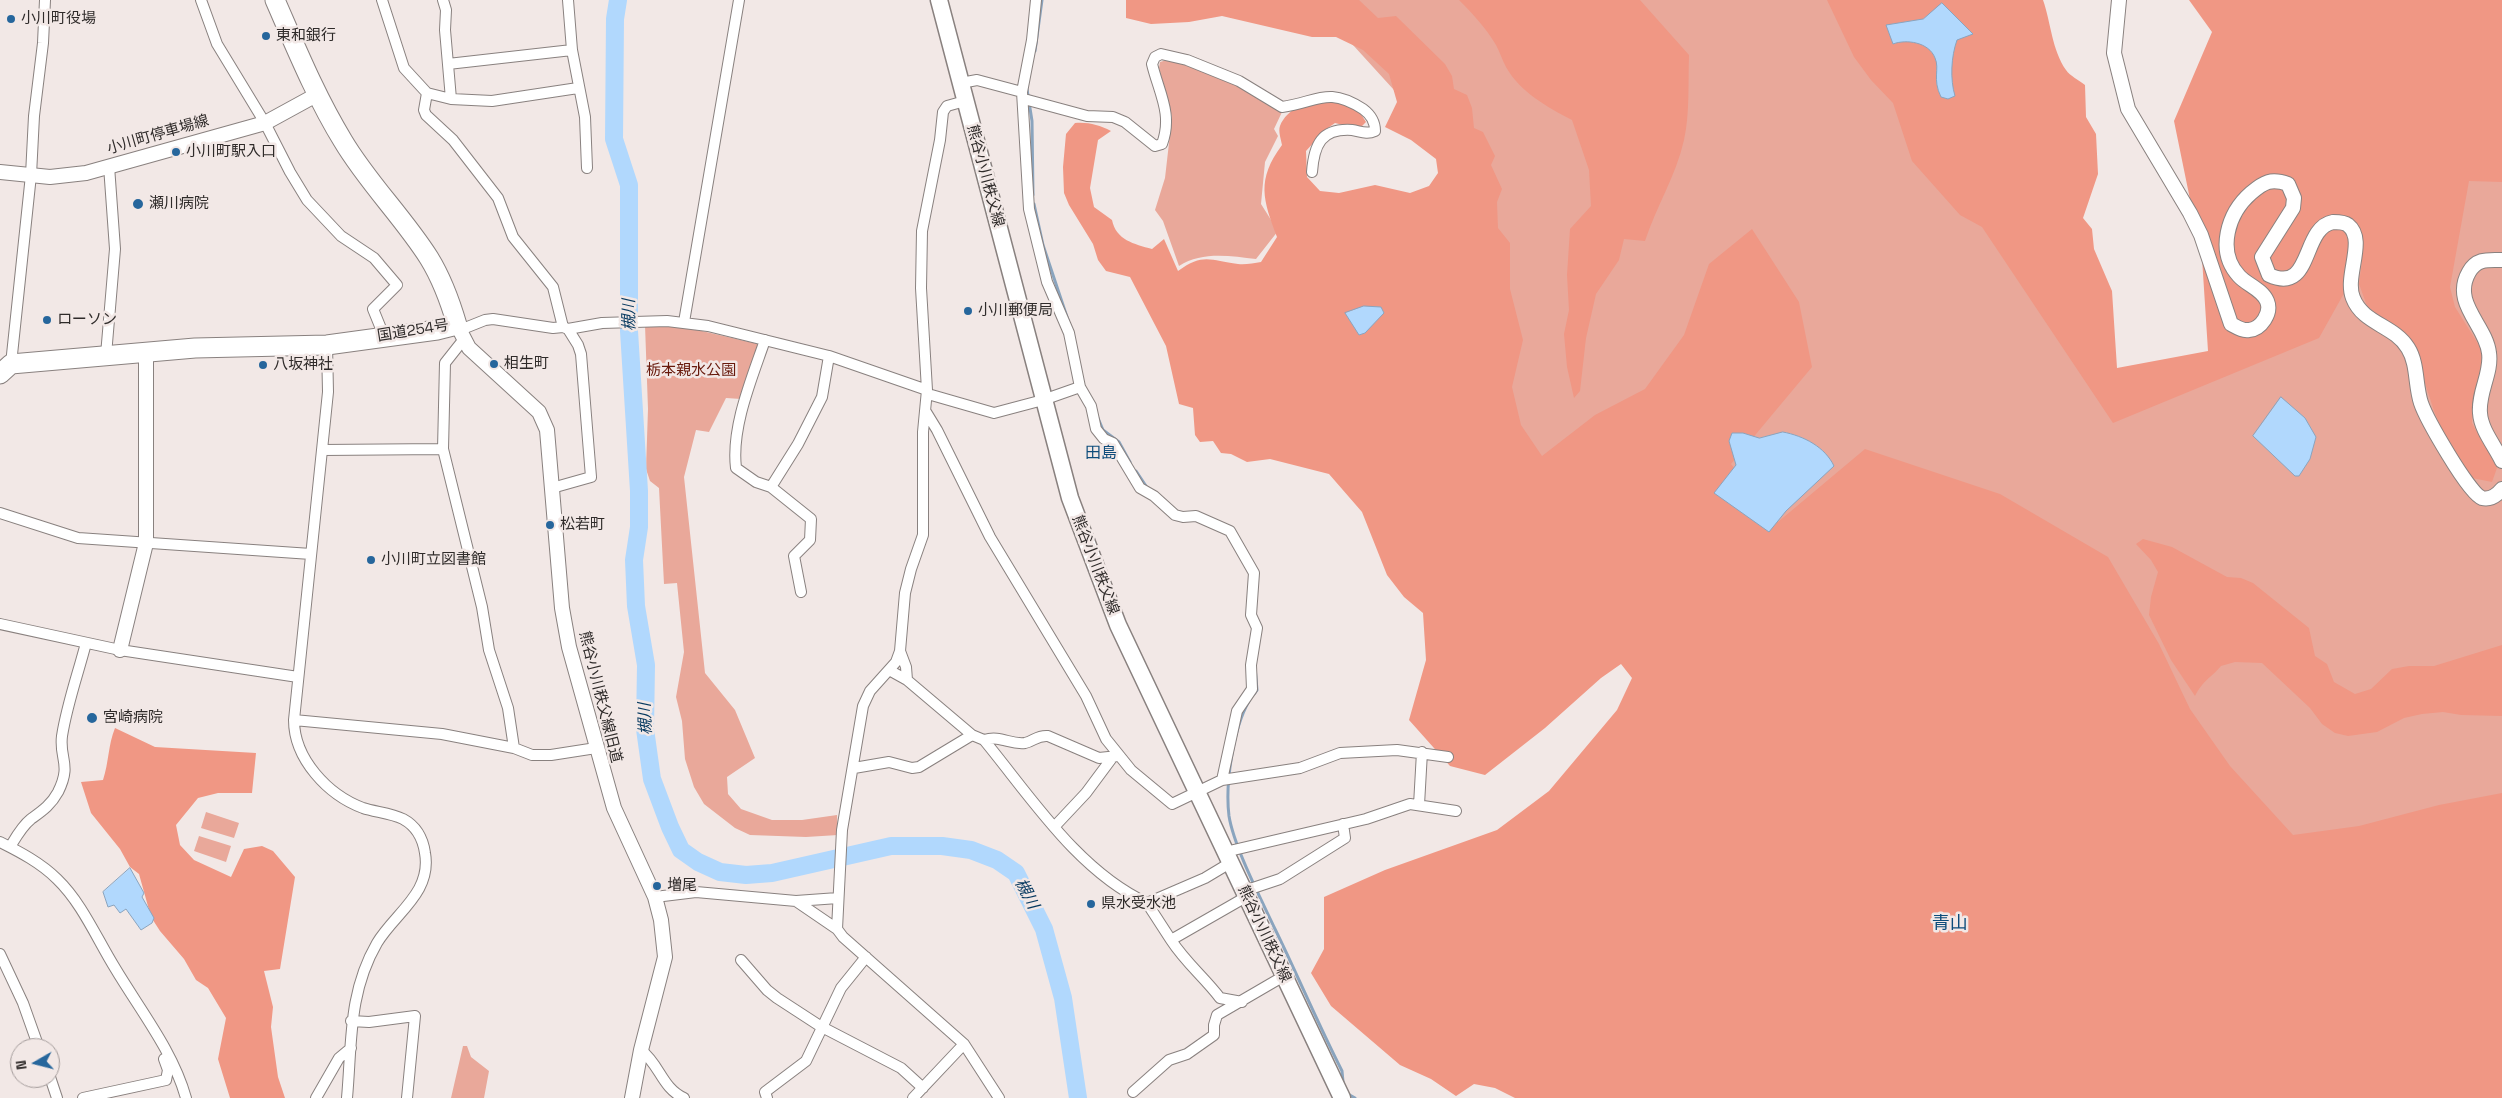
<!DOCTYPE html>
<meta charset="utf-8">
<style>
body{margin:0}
#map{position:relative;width:2502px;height:1098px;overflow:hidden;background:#f2e8e6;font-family:"Space Grotesk",sans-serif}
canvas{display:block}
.north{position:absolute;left:10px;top:1038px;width:50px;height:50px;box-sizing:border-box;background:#f2e8e6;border:1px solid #a49c9b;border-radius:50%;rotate:262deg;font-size:14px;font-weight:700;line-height:20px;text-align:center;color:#2f2b2a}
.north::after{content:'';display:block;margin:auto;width:18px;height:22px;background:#26669c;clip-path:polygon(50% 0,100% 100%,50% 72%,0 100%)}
</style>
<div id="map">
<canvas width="2502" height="1098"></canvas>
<div class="north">N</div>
</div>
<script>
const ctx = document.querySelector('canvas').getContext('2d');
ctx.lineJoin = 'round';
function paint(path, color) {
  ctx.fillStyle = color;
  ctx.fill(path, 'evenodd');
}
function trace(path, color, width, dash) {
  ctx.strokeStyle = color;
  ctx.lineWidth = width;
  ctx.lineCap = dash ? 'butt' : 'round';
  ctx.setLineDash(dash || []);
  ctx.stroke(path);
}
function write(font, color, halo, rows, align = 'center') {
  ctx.font = font + ' "Space Grotesk","Noto Sans JP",sans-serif';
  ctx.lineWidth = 5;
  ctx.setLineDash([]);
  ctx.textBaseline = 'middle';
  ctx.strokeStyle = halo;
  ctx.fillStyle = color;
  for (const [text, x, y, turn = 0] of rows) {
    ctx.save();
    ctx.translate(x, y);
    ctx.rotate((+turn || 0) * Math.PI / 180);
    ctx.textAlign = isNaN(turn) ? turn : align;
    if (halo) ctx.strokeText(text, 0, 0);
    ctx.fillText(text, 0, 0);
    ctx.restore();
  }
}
paint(new Path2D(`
 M 1312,0 L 1853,0 L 2102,386 L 2216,361 L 2502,79 L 2502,872 L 2336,888 L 1823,550 L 1503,459 L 1455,157 Z
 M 1170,59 L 1238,86 L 1282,112 L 1274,129 L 1278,136 L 1265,162 L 1261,204 L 1278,231 L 1256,259 C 1230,256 1202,251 1179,266 L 1163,221 L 1155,210 L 1165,178 L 1172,117 L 1159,68 L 1160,62 Z
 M 645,325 L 676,325 L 758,344 L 760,348 L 741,399 L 726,398 L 709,432 L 696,430 L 684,477 L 705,673 L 735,710 L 755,758 L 727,777 L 728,794 L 741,809 L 772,820 L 802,820 L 837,815 L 838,835 L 806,837 L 750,835 L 735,828 L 704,804 L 694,787 L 685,759 L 682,721 L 676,697 L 684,652 L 677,583 L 664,584 L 659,488 L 650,481 L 646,469 L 648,409 Z
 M 206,812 L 239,823 L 234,838 L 201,828 Z
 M 199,836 L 231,846 L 226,862 L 194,851 Z
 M 463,1046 L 467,1046 L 471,1057 L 489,1071 L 484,1098 L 451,1098 Z`), '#e9a89a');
paint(new Path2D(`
 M 1126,0 L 1359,0 L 1378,18 L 1396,16 L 1445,64 L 1452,76 L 1454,89 L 1467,95 L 1472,108 L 1474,128 L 1483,132 L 1495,156 L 1491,165 L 1502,189 L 1497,202 L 1498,228 L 1510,243 L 1510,289 L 1523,340 L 1512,387 L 1521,425 L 1542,456 L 1595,415 L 1645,389 L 1684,335 L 1709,264 L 1752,229 L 1799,302 L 1812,367 L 1731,464 L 1778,522 L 1865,449 L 2000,494 L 2108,557 L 2159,644 L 2190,709 L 2230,766 L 2293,835 L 2359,826 L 2439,805 L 2502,793 L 2502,1098 L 1515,1098 L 1495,1088 L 1474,1084 L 1456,1096 L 1431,1079 L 1400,1065 L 1331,1006 L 1311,973 L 1324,949 L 1324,897 L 1385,870 L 1497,830 L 1549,791 L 1617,710 L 1632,678 L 1621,664 L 1601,678 L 1545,728 L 1485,775 L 1450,766 L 1409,720 L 1426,660 L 1423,613 L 1404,597 L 1387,575 L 1362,512 L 1329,474 L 1270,459 L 1247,462 L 1231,454 L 1221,453 L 1213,441 L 1200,442 L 1195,435 L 1193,408 L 1179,404 L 1166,346 L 1130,277 L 1106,271 L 1098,260 L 1093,244 L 1069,205 L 1064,193 L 1063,167 L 1066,134 L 1075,123 C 1089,122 1099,125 1111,131 L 1098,140 L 1090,188 L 1094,207 L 1112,220 C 1116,240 1134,244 1152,249 L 1164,239 L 1178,271 C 1204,252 1211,261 1238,264 C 1245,265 1254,263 1261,262 L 1277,237 C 1263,200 1256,180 1282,145 C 1281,139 1278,131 1280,126 C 1288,104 1323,95 1344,101 C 1353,104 1361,113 1366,122 L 1359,129 L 1335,123 L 1325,130 L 1306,151 L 1307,177 L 1320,191 L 1339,193 L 1375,185 L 1410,193 L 1429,186 L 1438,173 L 1436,159 L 1411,140 L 1385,127 L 1397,102 L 1389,74 L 1363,50 L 1336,37 L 1312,37 L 1222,16 L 1189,22 L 1151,24 L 1126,18 Z
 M 1459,0 L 1640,0 L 1689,55 C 1688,82 1690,113 1684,140 C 1676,176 1656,207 1645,241 L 1624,239 L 1619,260 L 1596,294 L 1586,338 L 1580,391 L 1574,398 L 1567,367 L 1564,334 L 1569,310 L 1567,275 L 1570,229 L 1591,206 L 1589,170 L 1572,120 C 1547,107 1520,92 1506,67 C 1502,60 1500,52 1496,45 C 1486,28 1473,14 1459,0 Z
 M 1827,0 L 2043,0 C 2051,23 2052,50 2066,70 C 2070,76 2079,80 2085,85 L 2086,117 L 2096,134 L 2098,174 L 2083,218 L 2092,229 L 2094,249 L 2112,291 L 2117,368 L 2208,351 L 2202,258 L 2174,121 L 2212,32 L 2189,0 L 2502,0 L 2502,182 L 2469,181 L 2450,287 L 2455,307 L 2482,350 L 2481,367 L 2474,394 L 2472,423 L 2497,468 L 2492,482 L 2472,478 L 2447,442 L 2434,411 L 2412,343 L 2367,306 L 2359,284 L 2362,261 L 2319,338 L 2113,423 L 1982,227 L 1960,215 L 1912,161 L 1893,103 L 1871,80 L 1854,57 Z
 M 2143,539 L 2172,547 L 2227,577 L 2241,578 L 2253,583 L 2309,628 L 2315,656 L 2327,664 L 2334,682 L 2355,694 L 2371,689 L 2392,669 L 2409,666 L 2434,666 L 2502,645 L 2502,716 L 2461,715 L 2443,712 L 2422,714 L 2404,718 L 2377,732 L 2348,736 L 2335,733 L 2322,724 L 2310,708 L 2262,663 L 2235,662 L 2221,666 C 2210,679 2204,679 2195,696 L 2171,660 L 2149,615 L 2151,597 L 2158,572 L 2151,560 L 2136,544 Z
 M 115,728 L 155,747 L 256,753 L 252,793 L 218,793 L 198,798 L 176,825 L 180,845 L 194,860 L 231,877 L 244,849 L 262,846 L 273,851 L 295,877 L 280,969 L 264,971 L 273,1007 L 271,1027 L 278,1077 L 285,1098 L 230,1098 L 218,1059 L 226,1018 L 208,988 L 196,980 L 184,959 L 160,931 L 151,917 L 139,874 L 130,867 L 120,849 L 91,813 L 81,782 L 103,780 C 109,762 108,745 115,728 Z`), '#f09784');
const water = new Path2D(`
 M 1942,3 L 1973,34 L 1957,40 C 1951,57 1950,79 1955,96 L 1948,99 L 1941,97 C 1932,79 1940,69 1935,58 C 1929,42 1906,39 1893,44 L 1886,25 L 1923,19 Z
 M 1364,306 L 1381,307 L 1384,313 L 1365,333 L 1359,335 L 1345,313 Z
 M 2281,397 L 2305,418 L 2316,437 L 2310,459 L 2299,476 L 2295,476 L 2253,436 Z
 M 1783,432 C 1804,436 1825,447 1834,466 L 1786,511 L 1769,532 L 1714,493 L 1736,465 L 1729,441 L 1732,433 L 1743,433 L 1759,438 Z
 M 130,868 L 144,893 L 142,897 L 154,918 L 152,923 L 141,930 L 126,909 L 120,913 L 114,905 L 108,907 L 103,892 Z`);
paint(water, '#b1d8fd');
trace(water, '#8aa4be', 1);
trace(new Path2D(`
 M 1035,51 L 1042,0
 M 1027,89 L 1032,121 L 1033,195
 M 1034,204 L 1043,245 L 1068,320
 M 1098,418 L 1103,430 L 1119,442 L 1130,462
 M 1136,471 L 1146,486
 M 1254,694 L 1257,690 L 1255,666
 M 1249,701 C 1233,729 1225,784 1229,816 C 1234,847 1261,899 1275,929 C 1298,976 1318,1024 1342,1071 L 1343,1082
 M 1348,1094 L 1355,1098`), '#8aa4be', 3);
trace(new Path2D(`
 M 618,0 L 615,19 L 614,139 L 629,185 L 629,331 L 639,491 L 639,527 L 634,560 L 636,606 L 646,665 L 645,729 L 652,779 L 670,827 L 681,850 L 698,862 L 720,872 L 746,875 L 772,873 L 891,846 L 942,846 L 971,850 L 997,860 L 1016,873 L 1044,929 L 1063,998 L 1078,1098`), '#b1d8fd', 18);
const street = new Path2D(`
 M 201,0 L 217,44 L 265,123 L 290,172 L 307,200 L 341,236 L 374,258 L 397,285 L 373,309 L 384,336
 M 382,0 L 404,68 L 427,93 L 451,99 L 492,101 L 578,88
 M 443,0 L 446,10 L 445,30 L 451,99
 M 568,0 L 572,50 L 585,117 L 587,168
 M 1036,0 L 1032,40 L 1022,92 L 1029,209 L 1047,282 L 1069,333 L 1080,387 L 1091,406 L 1096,429 L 1104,439 L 1113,443 L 1140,488 L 1154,496 L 1175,515 L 1183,517 L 1196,516 L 1230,531 L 1254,573 L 1251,615 L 1257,628 L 1251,665 L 1252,689 L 1237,711 L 1222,780
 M 448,64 L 572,50
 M 961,83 L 977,80 L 1022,92
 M 427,93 L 424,110 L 426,115 L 453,140 L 498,198 L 513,237 L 553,287 L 563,327
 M 1024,99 L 1087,116 L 1113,117 L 1125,122 L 1155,146 L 1162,144 C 1173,114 1159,93 1152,64 L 1155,57 L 1161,54 L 1187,60 L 1239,81 L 1282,107 C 1318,102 1327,86 1363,109 C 1371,115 1375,121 1375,131 C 1366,135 1360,131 1352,130 C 1321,128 1314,145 1312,172
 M 684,322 L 739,0
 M 460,330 L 485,320 L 493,319 L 553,328 L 563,327 L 568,329 L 602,323 L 667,321 L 708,326 L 829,356 L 927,390 L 921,288 L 922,231 L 940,140 L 943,112 L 947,106 L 965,101
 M 464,339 L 445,363 L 443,449 L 482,607 L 489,650 L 508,708 L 514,748
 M 765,340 C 752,378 731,427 736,468 L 756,482 L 771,487 L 811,519 L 810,540 L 794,556 L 801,592
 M 327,345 L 328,392 L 294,720 L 442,734 L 514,748 L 532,755 L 551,755 L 596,748
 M 106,355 L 115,249 L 109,166
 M 11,364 L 31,175 L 34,116 L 43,43 L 45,0
 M 928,394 L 994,413 L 1043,400 L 1080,387
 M 926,412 L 937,430 L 990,537 L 1086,696 L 1106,739 L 1131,770 L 1172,804 L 1222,780 L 1300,768 L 1340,753 L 1397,750 L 1448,757
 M 322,450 L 443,449
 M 771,487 L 798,444 L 822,397 L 829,356
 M 552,488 L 591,477 L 581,354 L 578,345 L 568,329
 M 0,513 L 78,538 L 311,554
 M 0,624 L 120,650 L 298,677
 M 900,651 L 906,667 L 907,680
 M 889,670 L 907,680 L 972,735
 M 294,720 C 294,759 328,795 363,808 C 375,812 391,813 403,819 C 416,826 423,839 425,853 C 432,893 395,913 377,943 C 348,993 352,1043 347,1098
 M 984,740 C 1031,797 1078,871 1147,903 L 1205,878 L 1230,863
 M 854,768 L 889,762 L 912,768 L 919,767 L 972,735 L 984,740 C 1001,735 1010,745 1025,743 C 1034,741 1037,735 1048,736 L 1099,758 L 1118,756
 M 1419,805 L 1422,752
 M 1055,826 L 1086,793 L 1112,758
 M 0,842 C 20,852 41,863 57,879 C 82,903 97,939 115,968 C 140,1010 173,1051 186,1098
 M 10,847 C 16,837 22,826 31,819 C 42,811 51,805 58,792 C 72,764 59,759 62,736 C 67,704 78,674 86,643
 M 1225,852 L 1366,819 L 1410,804 L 1456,811
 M 1247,890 L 1280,879 L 1345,838 L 1343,824
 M 655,897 L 696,892 L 796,901 L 838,898
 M 796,901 L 837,929 L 843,937 L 964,1044 L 999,1098
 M 1147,903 L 1171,940 L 1246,897
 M 837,929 L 842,830 L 863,706 L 870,691 L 896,662 L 900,651 L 905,593 L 911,569 L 923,535 L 923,432 L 927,390
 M 1171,940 C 1186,963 1204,977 1220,998 L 1242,1002
 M 0,954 L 23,1003 L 39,1048
 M 741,960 L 767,990 L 777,998 L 820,1026 L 901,1068 L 923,1088
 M 351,1021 L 369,1022 L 415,1016 L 407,1098
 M 641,1050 C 660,1065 662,1088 684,1098
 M 50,1077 L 57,1098
 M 1133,1092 L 1169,1060 L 1187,1054 L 1214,1035 L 1214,1025 L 1217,1015 L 1284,976
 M 83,1098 L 166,1080 L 168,1070 L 164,1059
 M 316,1098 L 339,1058 L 351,1048
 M 767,1098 L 765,1092 L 806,1061 L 841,988 L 866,957
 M 913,1098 L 964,1044`);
const secondary = new Path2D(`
 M 2119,0 L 2114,53 L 2128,109 L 2190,213 L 2201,235 L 2231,324 C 2237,327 2242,331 2249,330 C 2261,329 2272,313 2267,301 C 2262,289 2247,285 2239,276 C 2216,251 2228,213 2251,193 C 2264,182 2271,178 2288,184 L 2294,198 L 2293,208 L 2262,257 L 2269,275 C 2313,295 2301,228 2333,222 C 2338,222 2344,222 2348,225 C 2367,240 2344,276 2353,298 C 2363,324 2394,325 2408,348 C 2418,364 2415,385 2421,403 C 2426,418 2469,494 2482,498 C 2490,500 2497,495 2502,489
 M 0,172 L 50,177 L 86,173 L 265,123 L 318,94
 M 2502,260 C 2488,260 2477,258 2469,272 C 2451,303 2486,325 2489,353 C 2492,373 2478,392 2480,413 C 2481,430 2495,446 2502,461
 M 457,325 L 469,348 L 539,412 L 547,430 L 562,608 L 569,647 L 614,808 L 655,897 L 661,920 L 665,957 L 641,1050 L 632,1098
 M 120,650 L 146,543 L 146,352`);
const primary = new Path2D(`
 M 939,0 L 1070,498 L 1118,625 L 1342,1098`);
const highway = new Path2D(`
 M 0,374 L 11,364 L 195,348 L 327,345 L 437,330 L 457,325 C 450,301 442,279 429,258 C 403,217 368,183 343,141 C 316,97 296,48 275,0`);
trace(street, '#89817f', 12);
trace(secondary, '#89817f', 16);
trace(primary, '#89817f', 19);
trace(highway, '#89817f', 21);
trace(street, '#fff', 10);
trace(secondary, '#fff', 14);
trace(primary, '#fff', 16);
trace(highway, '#fff', 19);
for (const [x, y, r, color] of [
 [11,19,5,"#26669c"],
 [266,36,5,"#26669c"],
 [176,152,5,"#26669c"],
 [138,204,6,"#26669c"],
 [968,311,5,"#26669c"],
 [47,320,5,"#26669c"],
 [494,364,5,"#26669c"],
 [263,365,5,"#26669c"],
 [550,525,5,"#26669c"],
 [371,560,5,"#26669c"],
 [92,718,6,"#26669c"],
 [657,886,5,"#26669c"],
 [1091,904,5,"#26669c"]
]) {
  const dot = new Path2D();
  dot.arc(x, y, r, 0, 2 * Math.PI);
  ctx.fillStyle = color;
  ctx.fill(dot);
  trace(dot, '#f2e8e6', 2);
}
write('15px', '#2f2b2a', '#f2e8e6', [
 ["小川町役場",21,19],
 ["東和銀行",276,36],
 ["小川町駅入口",186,152],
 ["瀬川病院",149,204],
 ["小川郵便局",978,311],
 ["ローソン",57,320],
 ["相生町",504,364],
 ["八坂神社",273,365],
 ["松若町",560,525],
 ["小川町立図書館",381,560],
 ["宮崎病院",103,718],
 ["増尾",667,886],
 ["県水受水池",1101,904]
], 'left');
write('15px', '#2f2b2a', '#f2e8e6', [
 ["小川町停車場線",158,135,-16],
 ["熊谷小川秩父線",985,176,75],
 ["国道254号",413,331,-9],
 ["熊谷小川秩父線",1095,565,69],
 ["熊谷小川秩父線旧道",600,697,76],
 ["熊谷小川秩父線",1264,934,65]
]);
write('15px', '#681a0c', '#f2e8e6', [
 ["栃本親水公園",691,371]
]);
write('italic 16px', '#05385f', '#f2e8e6', [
 ["槻川",630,315,-91],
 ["槻川",646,719,-92],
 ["槻川",1026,894,62]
]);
write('16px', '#0d4c7b', '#f2e8e6', [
 ["田島",1101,454]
]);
write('18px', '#0d4c7b', '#f2e8e6', [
 ["青山",1950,924]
]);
</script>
